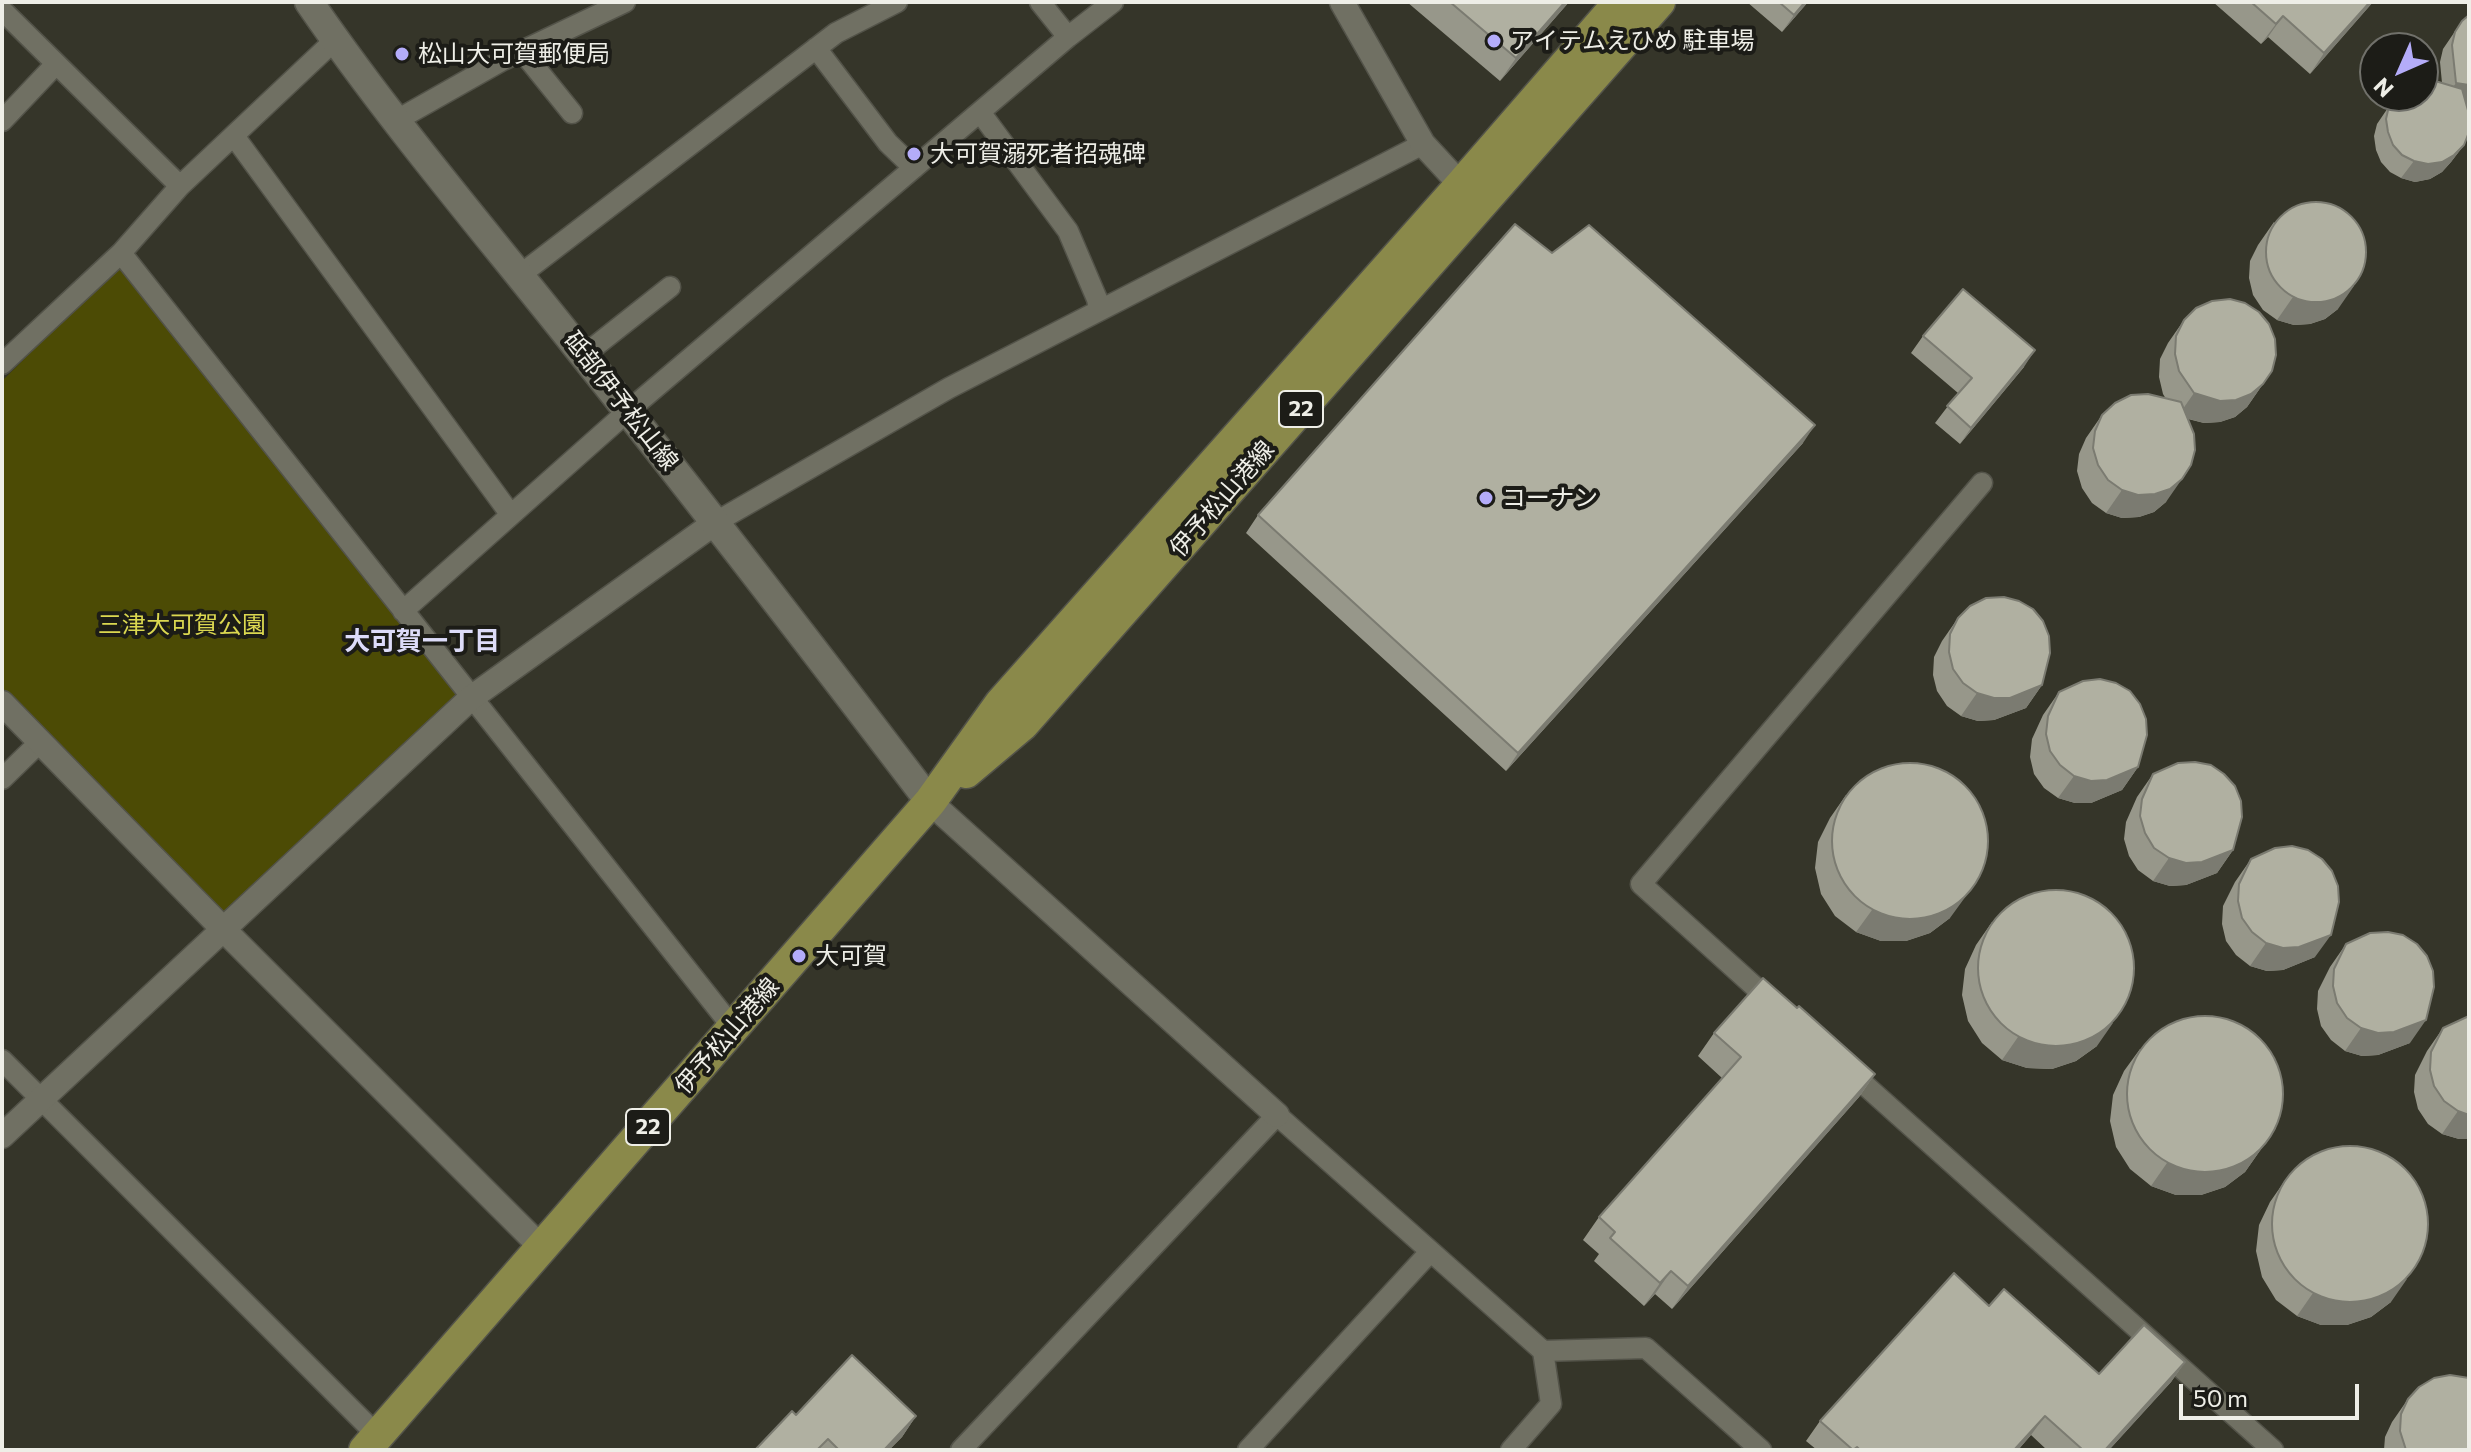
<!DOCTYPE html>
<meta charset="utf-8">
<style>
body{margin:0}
#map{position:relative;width:2471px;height:1452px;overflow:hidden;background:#353529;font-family:Commissioner,sans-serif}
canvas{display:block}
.frame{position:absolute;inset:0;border:4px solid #eeeee7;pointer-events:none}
.north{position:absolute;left:2359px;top:32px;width:80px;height:80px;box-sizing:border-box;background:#1c1c17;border:2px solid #70706a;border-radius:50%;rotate:225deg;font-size:22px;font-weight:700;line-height:32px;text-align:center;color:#eeeee7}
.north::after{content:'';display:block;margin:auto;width:28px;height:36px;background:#b4acf9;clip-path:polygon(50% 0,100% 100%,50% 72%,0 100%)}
.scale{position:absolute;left:2179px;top:1384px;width:180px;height:36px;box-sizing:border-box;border:4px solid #eeeee7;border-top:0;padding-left:10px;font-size:24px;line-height:28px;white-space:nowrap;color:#eeeee7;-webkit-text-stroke:6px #1c1c17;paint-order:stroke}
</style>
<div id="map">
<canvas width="2471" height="1452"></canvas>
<div class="frame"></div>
<div class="north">N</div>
<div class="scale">50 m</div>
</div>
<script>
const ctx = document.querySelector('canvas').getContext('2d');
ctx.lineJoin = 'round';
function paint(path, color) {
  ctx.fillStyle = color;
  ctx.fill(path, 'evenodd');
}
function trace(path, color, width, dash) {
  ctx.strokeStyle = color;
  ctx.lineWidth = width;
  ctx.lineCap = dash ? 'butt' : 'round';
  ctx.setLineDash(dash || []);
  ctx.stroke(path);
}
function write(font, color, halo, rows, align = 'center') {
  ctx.font = font + ' Commissioner,"Noto Sans JP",sans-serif';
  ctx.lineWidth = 8;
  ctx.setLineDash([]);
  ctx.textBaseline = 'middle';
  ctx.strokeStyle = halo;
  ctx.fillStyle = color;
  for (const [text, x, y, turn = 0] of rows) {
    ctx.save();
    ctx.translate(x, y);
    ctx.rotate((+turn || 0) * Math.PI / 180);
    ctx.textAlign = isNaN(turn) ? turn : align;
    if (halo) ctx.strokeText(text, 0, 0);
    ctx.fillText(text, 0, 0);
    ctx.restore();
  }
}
paint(new Path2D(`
 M 120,264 L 462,696 L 224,917 L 2,691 L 2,381 Z`), '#4c4b05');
const minor = new Path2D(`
 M 1040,2 L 1068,37
 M 2,10 L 180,186
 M 816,48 L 888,143 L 914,168
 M 522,51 L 572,113
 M 980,112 L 1068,231 L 1097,299 L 1099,310
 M 397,120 L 503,60 L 625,2
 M 2,121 L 56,64
 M 234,136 L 511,515
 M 121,253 L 734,1029
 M 520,275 L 836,33 L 897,2
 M 584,355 L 670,287
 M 2,364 L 121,253 L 180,186 L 335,40
 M 716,522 L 949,388 L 1423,144
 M 403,611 L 628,411 L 1068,37 L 1113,2
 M 2,779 L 40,742
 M 1775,1005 L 1641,884 L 1982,483
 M 2,1060 L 377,1435
 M 1847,1069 L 2273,1450
 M 961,1450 L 1277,1115 L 1543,1351 L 1646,1348 L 1761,1450
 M 1248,1450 L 1430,1252
 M 1511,1450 L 1551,1404 L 1543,1351`);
const tertiary = new Path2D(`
 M 1342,2 L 1423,144 L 1461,185
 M 2,703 L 222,928 L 542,1248
 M 930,802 L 1277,1115
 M 2,1136 L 471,698 L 716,522`);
const secondary = new Path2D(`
 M 309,2 C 390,120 484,230 573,342 C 694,494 812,647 930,802`);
const primary = new Path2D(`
 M 966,772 L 1023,724 L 1659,2
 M 365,1450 L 930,802 L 1001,703 L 1461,185 L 1620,2`);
trace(minor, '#535349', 23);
trace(tertiary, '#535349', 27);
trace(secondary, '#535349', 31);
trace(primary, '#535349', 35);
trace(minor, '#707063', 20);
trace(tertiary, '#707063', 24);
trace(secondary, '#707063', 28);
trace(primary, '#8a894a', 32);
paint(new Path2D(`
 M 1407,2 L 1569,2 L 1500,81 Z
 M 1747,2 L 1808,2 L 1782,32 Z
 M 2213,2 L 2373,2 L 2310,74 L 2268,37 L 2261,44 Z
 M 2469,15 L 2469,105 L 2466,104 L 2464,145 L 2451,162 L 2442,172 L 2430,179 L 2415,182 L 2401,178 L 2390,172 L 2381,162 L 2376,150 L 2374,136 L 2377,124 L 2396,96 L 2442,83 L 2440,62 L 2443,49 L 2462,21 Z
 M 2274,222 L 2338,309 L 2325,319 L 2310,324 L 2294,325 L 2277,320 L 2263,310 L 2253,295 L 2249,278 L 2250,261 L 2258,245 Z
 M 2184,320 L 2263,384 L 2247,407 L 2235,417 L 2220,422 L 2204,423 L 2188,419 L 2166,502 L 2154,512 L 2139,517 L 2122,518 L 2106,513 L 2092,503 L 2082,488 L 2077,471 L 2079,454 L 2086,438 L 2102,415 L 2166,399 L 2163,394 L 2159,377 L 2160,359 L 2168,343 Z
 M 1923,336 L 2024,367 L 1960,444 L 1935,423 L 1958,393 L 1911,353 Z
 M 1803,443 L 1506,771 L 1246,533 L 1258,515 Z
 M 1958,618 L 2042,685 L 2026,708 L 1994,720 L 1978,721 L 1961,716 L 1947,706 L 1937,691 L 1933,675 L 1934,657 L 1942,641 Z
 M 2059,692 L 2138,767 L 2122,790 L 2091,803 L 2075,803 L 2058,798 L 2044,788 L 2034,774 L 2030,757 L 2032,739 L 2043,715 Z
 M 2153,774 L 2233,850 L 2217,873 L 2186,885 L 2170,886 L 2153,881 L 2138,870 L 2129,856 L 2124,839 L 2126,822 L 2137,797 Z
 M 1846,795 L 1950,918 L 1930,933 L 1906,941 L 1881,941 L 1856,932 L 1835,916 L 1821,894 L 1815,868 L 1818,842 L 1830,818 Z
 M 2251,859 L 2315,957 L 2283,970 L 2267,971 L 2250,966 L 2236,955 L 2226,941 L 2222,924 L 2223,906 L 2235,882 Z
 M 1992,922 L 2097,1046 L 2076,1061 L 2052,1069 L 2027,1068 L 2002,1060 L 1982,1043 L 1968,1021 L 1962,995 L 1965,969 L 1976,945 Z
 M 2346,944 L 2410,1043 L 2378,1055 L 2362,1056 L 2345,1051 L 2331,1040 L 2321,1026 L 2317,1009 L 2318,991 L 2330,967 Z
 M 1797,1008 L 1875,1074 L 1859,1097 L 1672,1309 L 1655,1294 L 1644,1306 L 1594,1261 L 1599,1254 L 1583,1240 L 1599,1217 L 1722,1078 L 1698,1056 L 1714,1033 Z
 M 2469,1016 L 2469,1139 L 2459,1139 L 2442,1134 L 2428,1124 L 2418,1109 L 2414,1092 L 2415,1075 L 2427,1051 L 2443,1028 Z
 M 2140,1049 L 2276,1128 L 2245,1172 L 2225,1187 L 2201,1195 L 2176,1195 L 2151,1186 L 2130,1169 L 2116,1147 L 2110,1121 L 2113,1095 L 2124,1071 Z
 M 2286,1179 L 2391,1302 L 2371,1317 L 2347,1325 L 2321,1325 L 2297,1316 L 2276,1300 L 2262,1277 L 2256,1251 L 2259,1225 L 2270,1202 Z
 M 1989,1306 L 2099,1374 L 2185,1362 L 2171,1382 L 2109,1450 L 2047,1450 L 2031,1435 L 2018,1450 L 1817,1450 L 1806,1441 L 1820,1421 Z
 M 2408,1399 L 2469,1450 L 2384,1450 L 2385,1437 L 2392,1422 Z
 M 796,1415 L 916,1416 L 902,1437 L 889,1450 L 755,1450 Z`), '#97978a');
paint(new Path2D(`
 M 1565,2 L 1569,2 L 1500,81 L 1516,58 Z
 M 1805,2 L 1808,2 L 1782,32 L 1794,15 Z
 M 2370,2 L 2373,2 L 2310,74 L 2324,53 Z
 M 2283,16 L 2268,37 L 2261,44 L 2276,24 Z
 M 2456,83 L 2469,85 L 2469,105 L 2444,100 Z
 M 2464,145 L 2451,162 L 2442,172 L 2430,179 L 2415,182 L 2401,178 L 2414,161 Z
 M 2354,286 L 2338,309 L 2325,319 L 2310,324 L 2294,325 L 2277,320 L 2293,297 Z
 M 2035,350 L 2024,367 L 1960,444 L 1971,428 Z
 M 2263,384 L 2247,407 L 2235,417 L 2220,422 L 2204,423 L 2178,416 L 2194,393 Z
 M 1815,425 L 1803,443 L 1506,771 L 1518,753 Z
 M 2182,479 L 2166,502 L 2154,512 L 2139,517 L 2122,518 L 2106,513 L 2122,490 Z
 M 2042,685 L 2026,708 L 1994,720 L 1978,721 L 1961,716 L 1977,693 Z
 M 2138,767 L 2122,790 L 2091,803 L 2075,803 L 2058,798 L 2074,776 Z
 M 2233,850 L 2217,873 L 2186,885 L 2170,886 L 2153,881 L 2169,858 Z
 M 1966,896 L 1950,918 L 1930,933 L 1906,941 L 1881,941 L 1856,932 L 1872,910 Z
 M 2331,935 L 2315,957 L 2283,970 L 2267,971 L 2250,966 L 2266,943 Z
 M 2426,1020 L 2410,1043 L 2378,1055 L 2362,1056 L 2345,1051 L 2361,1028 Z
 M 2113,1023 L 2097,1046 L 2076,1061 L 2052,1069 L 2027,1068 L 2002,1060 L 2018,1037 Z
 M 1875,1074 L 1859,1097 L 1672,1309 L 1688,1286 Z
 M 2458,1111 L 2469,1115 L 2469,1139 L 2459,1139 L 2442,1134 Z
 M 2261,1149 L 2245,1172 L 2225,1187 L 2201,1195 L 2176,1195 L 2151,1186 L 2167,1163 Z
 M 1671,1271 L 1655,1294 L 1644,1306 L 1660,1283 Z
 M 2407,1279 L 2391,1302 L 2371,1317 L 2347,1325 L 2321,1325 L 2297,1316 L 2313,1293 Z
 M 2185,1362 L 2171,1382 L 2109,1450 L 2105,1450 Z
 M 916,1416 L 902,1437 L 889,1450 L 884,1450 Z
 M 2045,1416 L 2031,1435 L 2018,1450 L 2014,1450 Z`), '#7b7b71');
const building = new Path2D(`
 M 1450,2 L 1565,2 L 1516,58 Z
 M 1779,2 L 1805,2 L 1794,15 Z
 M 2251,2 L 2370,2 L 2324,53 L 2283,16 L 2276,24 Z
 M 2469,15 L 2469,85 L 2456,83 L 2452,45 L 2455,32 L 2462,21 Z
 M 2432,80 L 2462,89 L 2469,114 L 2469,132 L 2464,145 L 2454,155 L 2442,162 L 2428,164 L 2414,161 L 2402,155 L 2393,145 L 2388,132 L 2386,119 L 2389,106 L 2396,96 L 2423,96 L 2423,81 Z
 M2266 252a50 50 0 1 1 100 0a50 50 0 1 1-100 0Z
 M 1515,224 L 1552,253 L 1589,225 L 1815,425 L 1518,753 L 1258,515 Z
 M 1963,289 L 2035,350 L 1971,428 L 1947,406 L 1972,378 L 1923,336 Z
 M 2230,299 L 2245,303 L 2259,312 L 2269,324 L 2275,339 L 2276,355 L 2272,371 L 2263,384 L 2251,394 L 2236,400 L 2220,401 L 2194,393 L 2179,371 L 2175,354 L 2176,336 L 2184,320 L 2196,308 L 2212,301 Z
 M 2148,394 L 2181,402 L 2194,434 L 2195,450 L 2191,465 L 2182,479 L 2170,489 L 2155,494 L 2138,495 L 2122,490 L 2108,480 L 2098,465 L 2093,448 L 2095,431 L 2102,415 L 2115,403 L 2131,395 Z
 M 2004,597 L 2019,601 L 2033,609 L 2043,621 L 2049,636 L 2050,653 L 2042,685 L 2010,698 L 1994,698 L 1977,693 L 1963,683 L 1953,669 L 1949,652 L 1950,634 L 1958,618 L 1970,606 L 1986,598 Z
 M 2100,679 L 2116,683 L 2130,691 L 2140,704 L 2146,719 L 2147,735 L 2138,767 L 2107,780 L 2091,781 L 2074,776 L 2060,765 L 2050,751 L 2046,734 L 2048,716 L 2059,692 L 2083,681 Z
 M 2195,762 L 2211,765 L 2224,774 L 2235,786 L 2241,801 L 2242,817 L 2233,850 L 2202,862 L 2186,863 L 2169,858 L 2154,848 L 2145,833 L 2140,816 L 2142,799 L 2153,774 L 2178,763 Z
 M1832 841a78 78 0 1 1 156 0a78 78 0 1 1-156 0Z
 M 2292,846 L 2308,850 L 2322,859 L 2332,871 L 2338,886 L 2339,902 L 2331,935 L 2299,947 L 2283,948 L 2266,943 L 2252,932 L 2242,918 L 2238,901 L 2239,884 L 2251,859 L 2275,848 Z
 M1978 968a78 78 0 1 1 156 0a78 78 0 1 1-156 0Z
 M 2388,932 L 2403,935 L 2417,944 L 2427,956 L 2433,971 L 2434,987 L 2426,1020 L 2394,1032 L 2378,1033 L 2361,1028 L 2347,1018 L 2337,1003 L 2333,986 L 2334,969 L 2346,944 L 2370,933 Z
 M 1763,978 L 1797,1008 L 1799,1006 L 1875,1074 L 1688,1286 L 1671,1271 L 1660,1283 L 1610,1238 L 1615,1232 L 1599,1217 L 1741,1057 L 1714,1033 Z
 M 2469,1016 L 2469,1115 L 2458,1111 L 2444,1101 L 2434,1086 L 2430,1070 L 2431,1052 L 2443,1028 Z
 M2127 1094a78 78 0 1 1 156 0a78 78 0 1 1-156 0Z
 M2272 1224a78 78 0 1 1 156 0a78 78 0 1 1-156 0Z
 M 1954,1273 L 1989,1306 L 2004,1289 L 2099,1374 L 2144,1325 L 2185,1362 L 2105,1450 L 2083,1450 L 2045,1416 L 2014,1450 L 1860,1450 L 1857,1447 L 1853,1450 L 1820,1421 Z
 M 852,1355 L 916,1416 L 884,1450 L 839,1450 L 828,1439 L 817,1450 L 755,1450 L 792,1411 L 796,1415 Z
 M 2450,1375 L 2469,1378 L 2469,1450 L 2406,1450 L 2400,1431 L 2401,1414 L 2408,1399 L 2419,1387 L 2434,1378 Z`);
paint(building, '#b0b0a1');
trace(building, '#7b7b71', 2);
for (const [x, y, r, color] of [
 [1494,41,8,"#b4acf9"],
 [402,54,8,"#b4acf9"],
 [914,154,8,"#b4acf9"],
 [1486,498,8,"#b4acf9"],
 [799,956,8,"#b4acf9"]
]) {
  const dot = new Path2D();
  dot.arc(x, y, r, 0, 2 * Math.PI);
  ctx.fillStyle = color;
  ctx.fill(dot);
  trace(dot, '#1c1c17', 3);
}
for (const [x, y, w] of [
 [1301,409,44],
 [648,1127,44]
]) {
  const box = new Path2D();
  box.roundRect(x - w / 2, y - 18, w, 36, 6);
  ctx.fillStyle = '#1c1c17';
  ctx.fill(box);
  trace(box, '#eeeee7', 2);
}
write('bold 22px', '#eeeee7', null, [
 ["22",1301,409],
 ["22",648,1127]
]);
write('24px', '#eeeee7', '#1c1c17', [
 ["アイテムえひめ 駐車場",1510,41],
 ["松山大可賀郵便局",418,54],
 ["大可賀溺死者招魂碑",930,154],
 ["コーナン",1502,498],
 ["大可賀",815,956]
], 'left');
write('24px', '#eeeee7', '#1c1c17', [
 ["砥部伊予松山線",621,401,52],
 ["伊予松山港線",1222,499,-49],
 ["伊予松山港線",727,1036,-49]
]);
write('24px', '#dbd850', '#1c1c17', [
 ["三津大可賀公園",182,625]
]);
write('bold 26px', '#dddcf9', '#1c1c17', [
 ["大可賀一丁目",422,641]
]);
</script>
